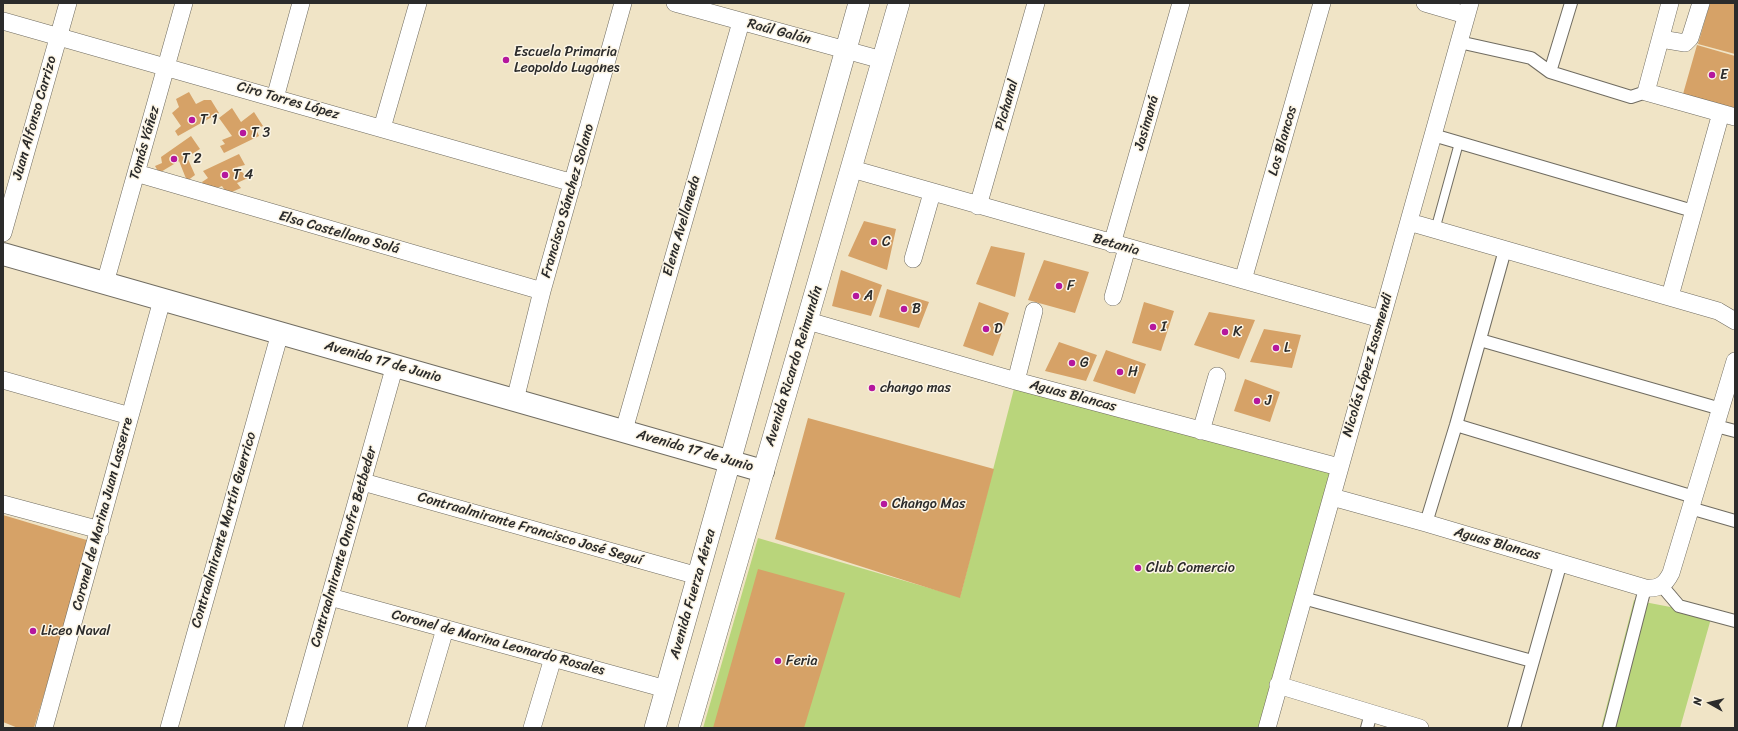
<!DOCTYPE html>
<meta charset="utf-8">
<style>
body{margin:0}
#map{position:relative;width:1738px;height:731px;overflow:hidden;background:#f0e4c6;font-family:Sriracha,sans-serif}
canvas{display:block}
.frame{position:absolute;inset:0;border:4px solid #2b2b2b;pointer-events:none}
.north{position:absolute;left:1690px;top:683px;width:40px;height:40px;-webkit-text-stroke:3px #fcf5e5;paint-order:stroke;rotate:278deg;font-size:11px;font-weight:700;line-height:16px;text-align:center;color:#2b2b2b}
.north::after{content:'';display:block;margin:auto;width:14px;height:18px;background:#2b2b2b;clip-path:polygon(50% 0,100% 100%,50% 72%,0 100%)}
</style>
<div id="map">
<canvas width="1738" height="731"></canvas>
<div class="frame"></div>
<div class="north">N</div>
</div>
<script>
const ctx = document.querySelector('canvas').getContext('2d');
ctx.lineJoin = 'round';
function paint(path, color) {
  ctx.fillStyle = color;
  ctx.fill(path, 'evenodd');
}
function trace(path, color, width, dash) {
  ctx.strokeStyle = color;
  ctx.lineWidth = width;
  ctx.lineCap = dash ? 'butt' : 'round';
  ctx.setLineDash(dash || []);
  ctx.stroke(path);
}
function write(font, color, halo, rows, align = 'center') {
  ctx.font = font + ' Sriracha,sans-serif';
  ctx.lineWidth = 3;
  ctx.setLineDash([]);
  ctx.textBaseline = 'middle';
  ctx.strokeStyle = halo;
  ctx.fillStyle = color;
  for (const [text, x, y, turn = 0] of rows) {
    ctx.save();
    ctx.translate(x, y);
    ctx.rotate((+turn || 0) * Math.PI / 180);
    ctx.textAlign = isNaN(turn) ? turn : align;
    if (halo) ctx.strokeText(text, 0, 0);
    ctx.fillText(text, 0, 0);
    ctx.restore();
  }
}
paint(new Path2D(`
 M 1016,381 L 1339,467 L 1260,728 L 703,728 L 758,538 L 960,597 Z
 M 1634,600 L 1712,615 L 1680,728 L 1601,728 Z`), '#b9d57b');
paint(new Path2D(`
 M 1710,3 L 1735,3 L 1735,54 L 1698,44 Z
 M 1697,45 L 1735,56 L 1735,108 L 1683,94 Z
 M 189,92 L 196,104 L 204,100 L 211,100 L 219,113 L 178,136 L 175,131 L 181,126 L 172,113 L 179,107 L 176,99 Z
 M 232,108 L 241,122 L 254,112 L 263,126 L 256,129 L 259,136 L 224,153 L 220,146 L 225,144 L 222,140 L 232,136 L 219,118 Z
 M 191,136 L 200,149 L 187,157 L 195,175 L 187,181 L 179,161 L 159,173 L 155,166 L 162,163 L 161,157 Z
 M 239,154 L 245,165 L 237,167 L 248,178 L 237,183 L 241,188 L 227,194 L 222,186 L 212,190 L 206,189 L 202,182 L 208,178 L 203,171 Z
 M 864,221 L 896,229 L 887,270 L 848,256 Z
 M 991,246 L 1025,253 L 1015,297 L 976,284 Z
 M 1044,260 L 1089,272 L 1075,313 L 1028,300 Z
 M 841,270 L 882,285 L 871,316 L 832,306 Z
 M 887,289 L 929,302 L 919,328 L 879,317 Z
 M 979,302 L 1009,313 L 993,356 L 963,346 Z
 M 1144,302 L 1174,311 L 1161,351 L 1132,343 Z
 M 1209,312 L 1255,320 L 1239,359 L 1194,345 Z
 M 1264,329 L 1301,335 L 1292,368 L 1250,362 Z
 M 1059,342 L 1097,355 L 1086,381 L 1045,371 Z
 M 1106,350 L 1146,364 L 1135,394 L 1093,381 Z
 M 1245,379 L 1280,392 L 1270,422 L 1234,411 Z
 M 808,418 L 994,469 L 960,598 L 775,539 Z
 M 3,515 L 90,541 L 34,728 L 18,728 L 3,722 Z
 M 758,569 L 845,593 L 804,728 L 713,728 Z`), '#d6a267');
const service = new Path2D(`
 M 1435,230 L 1459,143`);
const pedestrian = new Path2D(`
 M 1459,42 L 1531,58 L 1550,72 L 1631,97 L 1646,92
 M 1550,72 L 1571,3
 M 1433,135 L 1693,211
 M 1480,340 L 1721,409
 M 1456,425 L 1694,497
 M 1716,426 L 1735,431
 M 1690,508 L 1735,521
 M 1426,523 L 1456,425 L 1505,250
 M 1662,586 L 1679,606 L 1735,621
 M 1303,598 L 1532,661
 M 1367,728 L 1371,713
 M 1514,728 L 1561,562
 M 1609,728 L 1645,588`);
const minor = new Path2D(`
 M 675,3 L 882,60
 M 1425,3 L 1466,15
 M 1670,3 L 1646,92 L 1735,117
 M 3,21 L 573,183
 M 1661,39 L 1685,43 L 1690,38 L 1701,3
 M 275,98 L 301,3
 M 382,128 L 418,3
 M 852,169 L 1381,319
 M 136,173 L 542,291
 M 978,206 L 1036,3
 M 1409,222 L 1718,311 L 1735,321
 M 3,233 L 68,3
 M 1112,244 L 1181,3
 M 913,259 L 932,193
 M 1243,280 L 1322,3
 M 105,283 L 184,3
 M 1670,296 L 1721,113
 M 1113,297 L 1127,248
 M 808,321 L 1016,381 L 1339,467
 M 3,380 L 130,416
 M 1016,381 L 1034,311
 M 515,400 L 542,291 L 623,3
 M 624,430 L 741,22
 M 1201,431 L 1217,376
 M 363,482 L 698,576
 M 1332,497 L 1426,523 L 1645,588 C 1659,589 1665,585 1671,573 L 1735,361
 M 3,504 L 100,530
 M 330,597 L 666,689
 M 1278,685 L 1420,728
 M 44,728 L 162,300
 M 169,728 L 280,333
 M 293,728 L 395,365
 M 416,728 L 445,629
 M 532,728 L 553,658
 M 1267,728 L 1470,3`);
const tertiary = new Path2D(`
 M 655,728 L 859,3
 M 689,728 L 899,3`);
const secondary = new Path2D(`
 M 3,254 L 763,471`);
trace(service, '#706c61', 10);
trace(pedestrian, '#706c61', 14);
trace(minor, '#706c61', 18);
trace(tertiary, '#706c61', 22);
trace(secondary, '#706c61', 24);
trace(service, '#fff', 8);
trace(pedestrian, '#fff', 12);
trace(minor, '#fff', 17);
trace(tertiary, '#fff', 21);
trace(secondary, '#fff', 22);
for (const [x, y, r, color] of [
 [506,60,4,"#b5179e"],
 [1712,75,4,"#b5179e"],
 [192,120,4,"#b5179e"],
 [243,133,4,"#b5179e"],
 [174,159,4,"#b5179e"],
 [225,175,4,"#b5179e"],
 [874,242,4,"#b5179e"],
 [1059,286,4,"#b5179e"],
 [856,296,4,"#b5179e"],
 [904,309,4,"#b5179e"],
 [1153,327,4,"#b5179e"],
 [986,329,4,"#b5179e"],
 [1225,332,4,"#b5179e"],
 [1276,348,4,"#b5179e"],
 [1072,363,4,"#b5179e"],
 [1120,372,4,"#b5179e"],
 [872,388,4,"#b5179e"],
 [1257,401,4,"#b5179e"],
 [884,504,4,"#b5179e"],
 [1138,568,4,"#b5179e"],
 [33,631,4,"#b5179e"],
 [778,661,4,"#b5179e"]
]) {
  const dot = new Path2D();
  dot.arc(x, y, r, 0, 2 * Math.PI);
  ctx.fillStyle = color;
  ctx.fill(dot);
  trace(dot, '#fcf5e5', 1.5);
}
write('14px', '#2b2b2b', '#fcf5e5', [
 ["Raúl Galán",779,32,15],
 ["Ciro Torres López",288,101,16],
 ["Pichanal",1007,105,-74],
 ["Juan Alfonso Carrizo",35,118,-74],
 ["Jasimaná",1147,123,-74],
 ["Los Blancos",1283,141,-74],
 ["Tomás Yáñez",145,143,-74],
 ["Francisco Sánchez Solano",568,201,-74],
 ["Elena Avellaneda",682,226,-74],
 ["Elsa Castellano Solá",339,233,16],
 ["Betania",1116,245,16],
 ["Avenida 17 de Junio",383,362,16],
 ["Nicolás López Isasmendi",1368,365,-74],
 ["Avenida Ricardo Reimundín",794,366,-73],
 ["Aguas Blancas",1073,396,15],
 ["Avenida 17 de Junio",695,451,16],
 ["Coronel de Marina Juan Lasserre",103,514,-75],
 ["Contraalmirante Francisco José Seguí",530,529,16],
 ["Contraalmirante Martín Guerrico",224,530,-74],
 ["Aguas Blancas",1497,544,16],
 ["Contraalmirante Onofre Betbeder",344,547,-74],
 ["Avenida Fuerza Aérea",693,594,-74],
 ["Coronel de Marina Leonardo Rosales",498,643,15]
]);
write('14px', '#2b2b2b', '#fcf5e5', [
 ["Escuela Primaria",514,52],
 ["Leopoldo Lugones",514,68],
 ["E",1720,75],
 ["T 1",200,120],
 ["T 3",251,133],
 ["T 2",182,159],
 ["T 4",233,175],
 ["C",882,242],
 ["F",1067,286],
 ["A",864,296],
 ["B",912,309],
 ["I",1161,327],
 ["D",994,329],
 ["K",1233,332],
 ["L",1284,348],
 ["G",1080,363],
 ["H",1128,372],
 ["chango mas",880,388],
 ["J",1265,401],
 ["Chango Mas",892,504],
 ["Club Comercio",1146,568],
 ["Liceo Naval",41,631],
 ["Feria",786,661]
], 'left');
</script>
